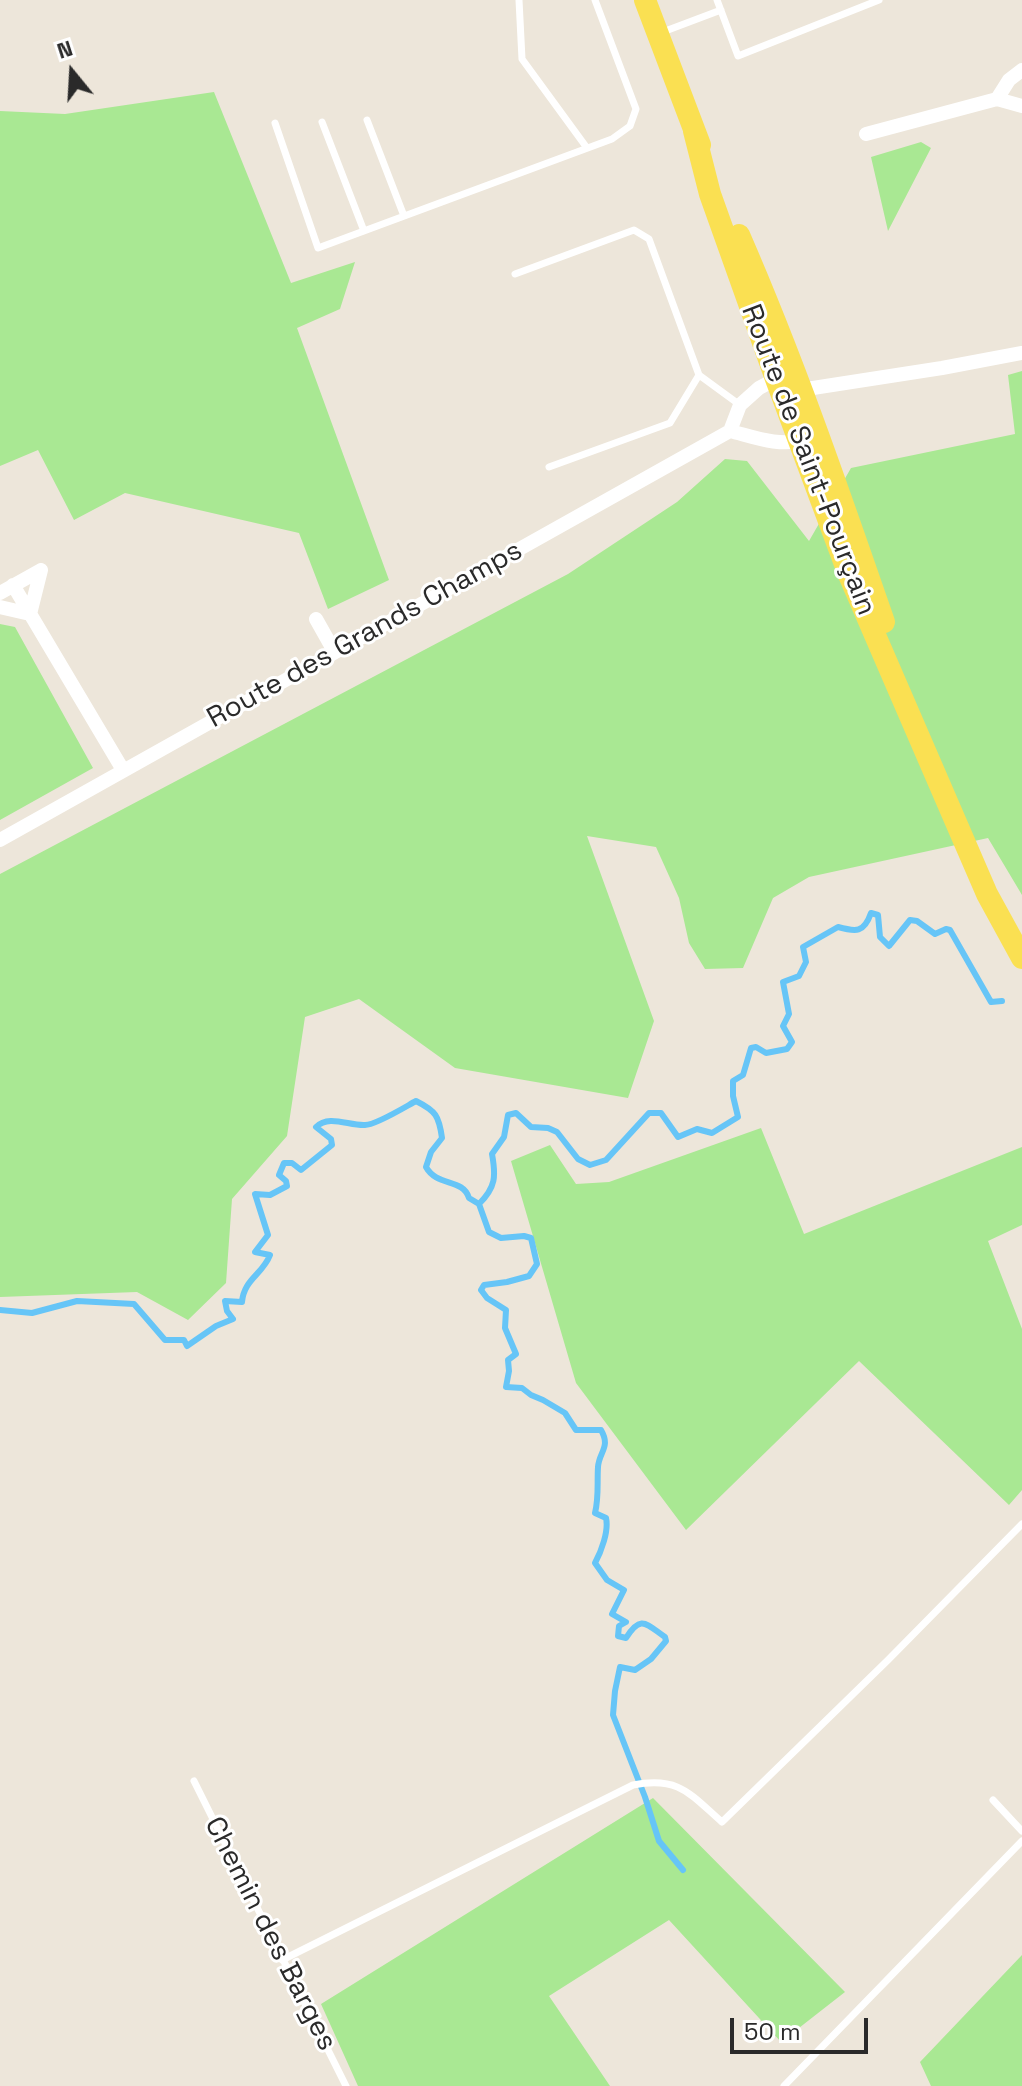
<!DOCTYPE html>
<meta charset="utf-8">
<style>
body{margin:0}
#map{position:relative;width:1022px;height:2086px;overflow:hidden;background:#ede6da;font-family:"Space Grotesk",sans-serif}
canvas{display:block}
.north{position:absolute;left:32px;top:32px;width:80px;height:80px;-webkit-text-stroke:6px #fff;paint-order:stroke;rotate:342deg;font-size:22px;font-weight:700;line-height:32px;text-align:center;color:#2a2a2a}
.north::after{content:'';display:block;margin:auto;width:28px;height:36px;background:#2a2a2a;clip-path:polygon(50% 0,100% 100%,50% 72%,0 100%)}
.scale{position:absolute;left:730px;top:2018px;width:138px;height:36px;box-sizing:border-box;border:4px solid #2a2a2a;border-top:0;padding-left:10px;font-size:24px;line-height:28px;white-space:nowrap;color:#2a2a2a;-webkit-text-stroke:6px #fff;paint-order:stroke}
</style>
<div id="map">
<canvas width="1022" height="2086"></canvas>
<div class="north">N</div>
<div class="scale">50 m</div>
</div>
<script>
const ctx = document.querySelector('canvas').getContext('2d');
ctx.lineJoin = 'round';
function paint(path, color) {
  ctx.fillStyle = color;
  ctx.fill(path, 'evenodd');
}
function trace(path, color, width, dash) {
  ctx.strokeStyle = color;
  ctx.lineWidth = width;
  ctx.lineCap = dash ? 'butt' : 'round';
  ctx.setLineDash(dash || []);
  ctx.stroke(path);
}
function write(font, color, halo, rows, align = 'center') {
  ctx.font = font + ' "Space Grotesk",sans-serif';
  ctx.lineWidth = 6;
  ctx.setLineDash([]);
  ctx.textBaseline = 'middle';
  ctx.strokeStyle = halo;
  ctx.fillStyle = color;
  for (const [text, x, y, turn = 0] of rows) {
    ctx.save();
    ctx.translate(x, y);
    ctx.rotate((+turn || 0) * Math.PI / 180);
    ctx.textAlign = isNaN(turn) ? turn : align;
    if (halo) ctx.strokeText(text, 0, 0);
    ctx.fillText(text, 0, 0);
    ctx.restore();
  }
}
paint(new Path2D(`
 M 214,92 L 291,283 L 355,262 L 340,309 L 297,328 L 389,580 L 328,609 L 299,533 L 125,493 L 74,520 L 38,450 L 0,466 L 0,111 L 65,114 Z
 M 921,142 L 931,148 L 888,231 L 871,157 Z
 M 1022,371 L 1022,895 L 988,838 L 809,877 L 773,898 L 743,968 L 705,969 L 689,943 L 679,898 L 656,847 L 587,836 L 654,1021 L 628,1098 L 455,1068 L 359,999 L 305,1017 L 287,1136 L 232,1199 L 226,1283 L 188,1320 L 137,1292 L 0,1297 L 0,874 L 568,574 L 677,502 L 725,459 L 747,461 L 809,541 L 851,468 L 1015,434 L 1008,375 Z
 M 0,624 L 15,627 L 93,768 L 0,820 Z
 M 761,1128 L 804,1234 L 1022,1147 L 1022,1225 L 988,1241 L 1022,1329 L 1022,1490 L 1009,1505 L 859,1361 L 686,1530 L 576,1383 L 511,1161 L 550,1145 L 576,1184 L 609,1182 Z
 M 653,1798 L 845,1992 L 781,2042 L 669,1920 L 549,1996 L 610,2086 L 358,2086 L 321,2004 Z
 M 1022,1955 L 1022,2086 L 931,2086 L 920,2062 Z`), '#a9e893');
trace(new Path2D(`
 M 479,1204 L 489,1232 L 501,1238 L 524,1236 L 531,1238 L 537,1264 L 529,1276 L 507,1282 L 484,1285 L 481,1290 L 487,1298 L 506,1310 L 505,1328 L 516,1354 L 508,1360 L 509,1371 L 506,1387 L 522,1388 L 531,1395 L 543,1400 L 565,1413 L 576,1430 L 601,1430 C 611,1447 599,1452 598,1467 C 597,1483 599,1497 595,1513 L 606,1518 C 609,1531 601,1552 595,1563 L 607,1580 L 624,1590 L 612,1614 L 626,1622 L 619,1626 L 618,1636 L 626,1638 C 641,1614 646,1624 665,1637 L 666,1641 L 651,1659 L 635,1670 L 620,1667 L 615,1691 L 613,1715 L 645,1797 L 659,1841 L 683,1870
 M 479,1204 C 496,1187 496,1176 492,1154 L 504,1137 L 508,1115 L 516,1113 L 531,1127 L 548,1128 L 557,1132 L 578,1159 L 590,1165 L 606,1160 L 649,1113 L 661,1113 L 678,1137 L 697,1129 L 712,1133 L 738,1117 L 733,1096 L 733,1081 L 743,1075 L 751,1048 L 756,1047 L 766,1053 L 787,1049 L 792,1042 L 783,1026 L 789,1014 L 783,982 L 799,976 L 806,962 L 803,947 L 838,927 C 856,932 864,933 871,913 L 878,915 L 880,937 L 889,946 L 910,920 L 917,921 L 935,934 L 946,929 L 950,930 L 991,1002 L 1002,1001
 M 0,1310 L 32,1313 L 77,1301 L 134,1304 L 165,1340 L 184,1340 L 187,1346 L 216,1326 L 233,1319 L 227,1311 L 225,1301 L 242,1302 C 244,1279 263,1274 270,1255 L 255,1252 L 268,1235 L 255,1194 L 270,1195 L 287,1186 L 286,1181 L 279,1175 L 284,1163 L 292,1163 L 301,1170 L 332,1145 L 331,1139 L 316,1127 C 329,1114 349,1126 365,1125 C 376,1125 405,1107 416,1101 C 436,1111 439,1116 442,1138 L 431,1152 L 426,1167 C 437,1187 463,1178 469,1198 L 479,1204`), '#66c5f7', 6);
trace(new Path2D(`
 M 519,0 L 522,59 L 587,148
 M 717,0 L 738,56 L 879,0
 M 660,33 L 721,10
 M 367,120 L 404,216
 M 322,122 L 364,231
 M 275,123 L 318,248 L 612,139 L 630,126 L 636,109 L 595,0
 M 515,274 L 634,230 L 649,239 L 699,375 L 740,405
 M 549,467 L 670,423 L 699,375
 M 194,1781 L 346,2086
 M 993,1800 L 1022,1831
 M 282,1960 L 633,1785 C 679,1776 690,1794 722,1822 L 888,1660 L 1022,1524
 M 784,2086 L 1022,1841`), '#fff', 7);
trace(new Path2D(`
 M 997,99 L 1022,106
 M 866,134 L 997,99 L 1009,80 L 1022,70
 M 730,431 C 754,437 779,447 804,440
 M 13,585 L 123,770
 M 0,593 L 41,570
 M 0,607 L 30,614 L 41,570
 M 316,619 L 334,651
 M 0,840 L 730,431 L 740,405 L 759,388 L 776,379 L 800,390 L 942,368 L 1022,353`), '#fff', 14);
trace(new Path2D(`
 M 645,0 L 700,145
 M 694,131 L 710,194 L 776,379 L 849,575 L 987,894 L 1022,958
 M 739,235 C 794,361 839,492 884,622`), '#fae052', 22);
write('28px', '#2a2a2a', '#fff', [
 ["Route de Saint-Pourçain",808,460,69],
 ["Route des Grands Champs",365,635,-29],
 ["Chemin des Barges",270,1934,63]
]);
</script>
